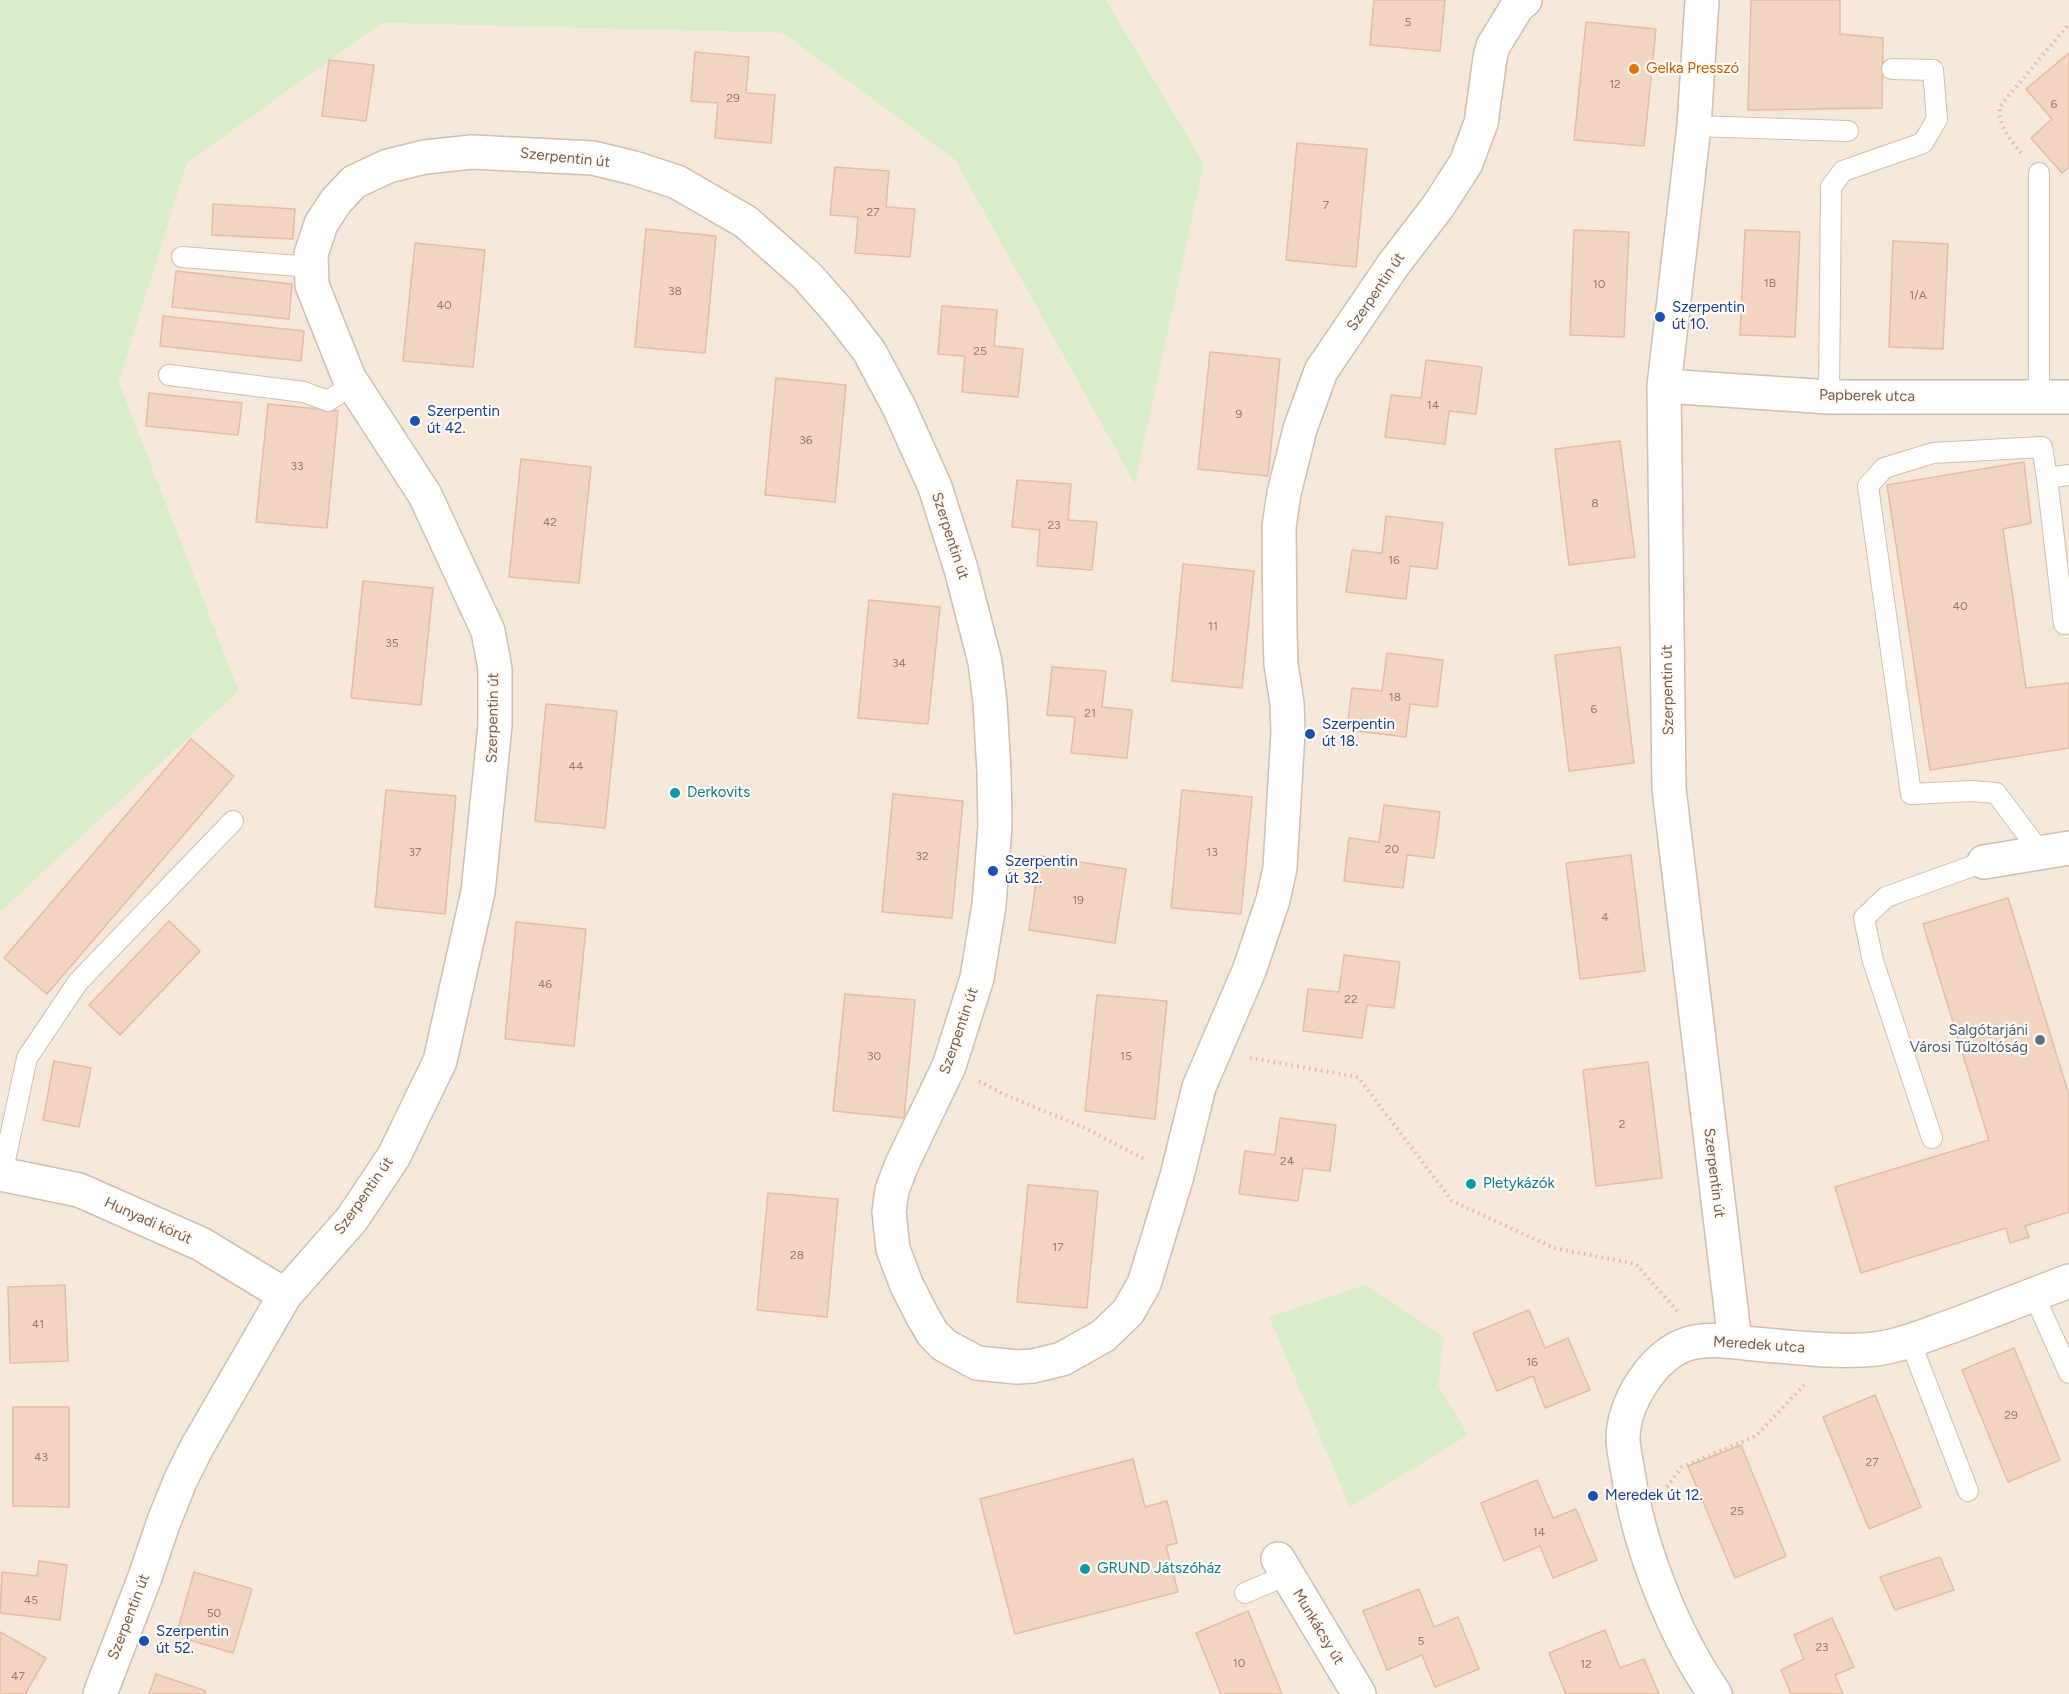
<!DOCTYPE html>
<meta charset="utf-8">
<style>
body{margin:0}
canvas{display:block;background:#fdf6ec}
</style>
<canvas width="2069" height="1694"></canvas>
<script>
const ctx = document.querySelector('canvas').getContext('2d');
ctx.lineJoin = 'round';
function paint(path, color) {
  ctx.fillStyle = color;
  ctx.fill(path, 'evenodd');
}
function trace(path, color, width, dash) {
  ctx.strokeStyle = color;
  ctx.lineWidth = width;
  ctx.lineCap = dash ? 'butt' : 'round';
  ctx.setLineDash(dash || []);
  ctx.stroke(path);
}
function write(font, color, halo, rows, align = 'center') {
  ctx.font = font + ' Figtree,sans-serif';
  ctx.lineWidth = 4.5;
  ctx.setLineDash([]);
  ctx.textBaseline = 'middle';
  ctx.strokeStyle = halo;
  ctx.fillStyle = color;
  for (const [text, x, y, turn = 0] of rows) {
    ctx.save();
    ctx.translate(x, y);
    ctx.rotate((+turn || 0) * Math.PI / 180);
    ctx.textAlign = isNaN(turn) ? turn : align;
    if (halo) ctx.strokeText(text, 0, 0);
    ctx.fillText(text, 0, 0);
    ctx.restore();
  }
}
paint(new Path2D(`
 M 1106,0 L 2069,0 L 2069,1694 L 0,1694 L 0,912 L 239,691 L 119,382 L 187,163 L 382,23 L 783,33 L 955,160 L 1135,483 L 1204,164 Z`), '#f5e8da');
paint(new Path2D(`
 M 0,0 L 1106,0 L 1204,164 L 1135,484 L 955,160 L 783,33 L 382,23 L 187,163 L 119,382 L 239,691 L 0,912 Z
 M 1365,1285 L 1444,1337 L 1438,1385 L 1468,1435 L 1350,1507 L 1269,1317 Z`), '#d8ecc9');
const building = new Path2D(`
 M 1374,0 L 1445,0 L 1440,51 L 1370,45 Z
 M 1751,0 L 1840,0 L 1840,34 L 1883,38 L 1882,108 L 1748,110 Z
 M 1586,22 L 1656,29 L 1644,146 L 1574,140 Z
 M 695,52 L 749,57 L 746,93 L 775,95 L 771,143 L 715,138 L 718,103 L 691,101 Z
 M 2069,53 L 2069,167 L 2062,173 L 2031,138 L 2052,119 L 2026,89 Z
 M 329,60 L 374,65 L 366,121 L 322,116 Z
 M 1297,143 L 1367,149 L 1356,267 L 1286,260 Z
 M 835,167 L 889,171 L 886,207 L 915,209 L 910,257 L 855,253 L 858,217 L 830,215 Z
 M 213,204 L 295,209 L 293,239 L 212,235 Z
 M 646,229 L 716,236 L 705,353 L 635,347 Z
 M 1574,230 L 1629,232 L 1624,337 L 1570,335 Z
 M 1745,230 L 1800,232 L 1795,337 L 1740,335 Z
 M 1893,241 L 1948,244 L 1943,349 L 1889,347 Z
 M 415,243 L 485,250 L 473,367 L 403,361 Z
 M 176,271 L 292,284 L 289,319 L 172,307 Z
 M 942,306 L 997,310 L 994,346 L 1023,349 L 1018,397 L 962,392 L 965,356 L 938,354 Z
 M 163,316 L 304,331 L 301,361 L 160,346 Z
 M 1210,352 L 1280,359 L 1268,476 L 1198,469 Z
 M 1426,360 L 1482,367 L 1476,414 L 1449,411 L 1445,444 L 1385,437 L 1391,395 L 1421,398 Z
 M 776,378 L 846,385 L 835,502 L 765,495 Z
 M 149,393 L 242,403 L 238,435 L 146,426 Z
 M 268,404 L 338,411 L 327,528 L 256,522 Z
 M 1620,441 L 1635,557 L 1569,565 L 1555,449 Z
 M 521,459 L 591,467 L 579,583 L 509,577 Z
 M 2024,462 L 2031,523 L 2003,529 L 2026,688 L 2069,683 L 2069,748 L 1930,770 L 1887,485 Z
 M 1017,480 L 1071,484 L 1068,520 L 1097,522 L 1092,570 L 1037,566 L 1040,530 L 1012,527 Z
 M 1386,516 L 1443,523 L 1437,569 L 1410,566 L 1406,599 L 1346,592 L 1352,550 L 1382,553 Z
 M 1183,564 L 1254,571 L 1242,688 L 1172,681 Z
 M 363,581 L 433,588 L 421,705 L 351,698 Z
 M 869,600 L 940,607 L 928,724 L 858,718 Z
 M 1620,647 L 1634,763 L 1569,771 L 1555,655 Z
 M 1387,653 L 1443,660 L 1437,707 L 1410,704 L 1406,737 L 1347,730 L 1352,688 L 1382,691 Z
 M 1052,667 L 1106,671 L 1102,707 L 1132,710 L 1127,758 L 1071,753 L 1075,717 L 1047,715 Z
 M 546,704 L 617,711 L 605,828 L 535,821 Z
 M 191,739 L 234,776 L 47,994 L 4,958 Z
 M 386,790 L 456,796 L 445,914 L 375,907 Z
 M 1182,790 L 1252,797 L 1241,914 L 1171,908 Z
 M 893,794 L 963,801 L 952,918 L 882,912 Z
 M 1384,805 L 1440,812 L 1434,858 L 1407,855 L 1403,888 L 1344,881 L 1349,838 L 1379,842 Z
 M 1631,855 L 1645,971 L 1580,979 L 1566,863 Z
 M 1040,856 L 1126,869 L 1115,943 L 1029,930 Z
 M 2008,898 L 2069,1095 L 2069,1212 L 2025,1226 L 2029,1237 L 2010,1243 L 2006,1228 L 1861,1273 L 1835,1187 L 1989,1140 L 1923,924 Z
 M 169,921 L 200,951 L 120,1035 L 89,1005 Z
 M 516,922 L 586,929 L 574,1046 L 505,1039 Z
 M 1344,955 L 1400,962 L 1394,1008 L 1367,1005 L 1362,1038 L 1303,1031 L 1308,989 L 1339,992 Z
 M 845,994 L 915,1000 L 904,1118 L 833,1111 Z
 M 1097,995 L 1167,1001 L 1155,1119 L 1085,1111 Z
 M 54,1061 L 91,1068 L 79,1127 L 43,1120 Z
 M 1648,1062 L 1662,1178 L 1596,1186 L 1583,1070 Z
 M 1280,1118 L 1336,1125 L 1330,1171 L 1303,1168 L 1298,1201 L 1239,1194 L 1245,1151 L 1275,1155 Z
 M 1028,1185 L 1098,1191 L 1087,1308 L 1017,1302 Z
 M 768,1193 L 838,1199 L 827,1317 L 757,1310 Z
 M 65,1285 L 68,1361 L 10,1363 L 8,1287 Z
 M 1529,1310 L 1545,1348 L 1568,1338 L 1590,1390 L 1545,1408 L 1533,1376 L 1497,1391 L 1473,1333 Z
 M 2014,1348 L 2060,1460 L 2008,1482 L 1962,1370 Z
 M 1875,1395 L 1921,1507 L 1869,1529 L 1823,1417 Z
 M 13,1407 L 69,1407 L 69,1507 L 13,1506 Z
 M 1741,1445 L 1786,1556 L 1735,1578 L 1688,1466 Z
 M 1133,1459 L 1145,1507 L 1167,1501 L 1177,1543 L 1166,1546 L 1178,1592 L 1015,1634 L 980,1499 Z
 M 1537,1480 L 1553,1518 L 1576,1509 L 1597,1560 L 1553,1578 L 1540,1546 L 1504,1561 L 1481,1503 Z
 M 1940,1557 L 1954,1590 L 1895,1610 L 1880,1577 Z
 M 39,1561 L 67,1565 L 60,1620 L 0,1613 L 2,1572 L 37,1576 Z
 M 194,1572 L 252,1589 L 233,1653 L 176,1636 Z
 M 1419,1589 L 1434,1627 L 1458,1617 L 1479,1669 L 1435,1687 L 1422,1655 L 1387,1670 L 1363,1611 Z
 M 1248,1611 L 1282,1694 L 1221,1694 L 1196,1633 Z
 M 1832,1618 L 1854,1667 L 1835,1675 L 1843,1694 L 1791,1694 L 1781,1670 L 1804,1659 L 1794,1635 Z
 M 1605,1630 L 1620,1668 L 1644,1659 L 1659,1694 L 1566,1694 L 1549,1653 Z
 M 0,1632 L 46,1658 L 25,1694 L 0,1694 Z
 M 156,1674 L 206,1691 L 205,1694 L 149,1694 Z`);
paint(building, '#f3d5c3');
trace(building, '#e6bba3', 1.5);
const lane = new Path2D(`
 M 1694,126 L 1848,131
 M 182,257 L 312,267
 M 169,375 L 304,392 L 328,401 L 353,384
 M 1829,397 L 1831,187 L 1843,171 L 1923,143 L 1937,119 L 1933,70 L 1892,69
 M 2039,397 L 2039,173
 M 2069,475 L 2047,478 L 2064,624 L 2069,623
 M 2041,853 L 1996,793 L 1971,791 L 1911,794 L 1868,486 L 1884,468 L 1933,453 L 2042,447 L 2047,478
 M 1932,1138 L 1873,961 L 1864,918 L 1886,897 L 1984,862
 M 2,1174 L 27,1058 L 78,982 L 233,821
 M 2034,1295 L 2069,1373
 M 1910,1341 L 1968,1491
 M 1245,1593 L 1287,1575`);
const street = new Path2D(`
 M 1702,0 L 1694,126 L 1664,386 L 1669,789 L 1735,1342
 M 1664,386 L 1829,397 L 2069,397
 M 1984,862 L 2069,848
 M 0,1174 L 79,1190 L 201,1244 L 285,1295
 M 1278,1559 L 1359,1694
 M 100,1694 L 145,1577 L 164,1521 L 181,1479 L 197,1447 L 285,1295 L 352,1219 L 394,1156 L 440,1061 L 478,892 L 495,726 L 495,669 L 488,631 L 425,495 L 349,378 L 312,285 L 311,254 L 321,224 L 336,201 L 354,182 L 388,166 L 425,157 L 472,152 L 593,158 L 634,168 L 677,182 L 746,222 L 807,276 L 838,311 L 869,351 L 899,407 L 935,487 L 961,569 L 985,662 L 990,702 L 994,773 L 995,826 L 989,905 L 977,978 L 949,1066 L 902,1164 L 892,1190 L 889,1212 L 893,1249 L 907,1286 L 923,1317 L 933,1334 L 944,1345 L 977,1363 L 1017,1367 L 1033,1366 L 1062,1359 L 1103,1336 L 1128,1312 L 1144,1284 L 1177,1176 L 1199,1087 L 1249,971 L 1273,900 L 1280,868 L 1288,732 L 1287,703 L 1281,664 L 1280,633 L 1279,527 L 1284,493 L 1300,429 L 1321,371 L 1393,265 L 1439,205 L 1466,163 L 1481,123 L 1490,58 L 1493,46 L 1517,7 L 1525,0
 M 1715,1694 C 1673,1634 1638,1544 1628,1472 C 1626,1462 1624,1451 1623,1441 C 1622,1405 1652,1356 1687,1344 C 1707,1337 1734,1342 1755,1344 C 1791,1347 1827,1352 1863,1350 C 1895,1349 1925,1335 1955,1325 C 1993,1310 2031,1296 2069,1281`);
trace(lane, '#d1beb0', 22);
trace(street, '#d1beb0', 36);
trace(new Path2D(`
 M 2021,153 C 2010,139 1997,125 2000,106 L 2069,24
 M 1250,1058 L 1358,1077 L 1452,1201 L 1554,1248 L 1636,1264 L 1677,1311
 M 979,1081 L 1003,1094 L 1083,1127 L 1146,1160
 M 1667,1487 L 1682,1467 L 1756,1436 L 1804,1385`), '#d9b8a5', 4, [1.5, 4.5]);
trace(lane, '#fff', 20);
trace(street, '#fff', 33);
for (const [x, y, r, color] of [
 [1634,69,6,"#e8710a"],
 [1660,317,6,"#1a4fb4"],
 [415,421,6,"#1a4fb4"],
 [1310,734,6,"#1a4fb4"],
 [675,793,6,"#0f9aa8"],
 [993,871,6,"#1a4fb4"],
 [2040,1040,6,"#5c6f8a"],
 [1471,1184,6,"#0f9aa8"],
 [1593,1496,6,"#1a4fb4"],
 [1085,1569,6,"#0f9aa8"],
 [144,1641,6,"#1a4fb4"]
]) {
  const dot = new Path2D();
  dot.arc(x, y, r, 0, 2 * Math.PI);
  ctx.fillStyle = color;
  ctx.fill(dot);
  trace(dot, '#fffaf3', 2);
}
write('12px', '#987a6a', null, [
 ["5",1408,22],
 ["12",1615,84],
 ["29",733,98],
 ["6",2054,104],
 ["7",1326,205],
 ["27",873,212],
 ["1B",1770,283],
 ["10",1599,284],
 ["38",675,291],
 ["1/A",1918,295],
 ["40",444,305],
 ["25",980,351],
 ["14",1433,405],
 ["9",1239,414],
 ["36",806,440],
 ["33",297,466],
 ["8",1595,503],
 ["42",550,522],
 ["23",1054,525],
 ["16",1394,560],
 ["40",1960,606],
 ["11",1213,626],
 ["35",392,643],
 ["34",899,663],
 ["18",1395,697],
 ["6",1594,709],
 ["21",1090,713],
 ["44",576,766],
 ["20",1392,849],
 ["37",415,852],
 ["13",1212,852],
 ["32",922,856],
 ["19",1078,900],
 ["4",1605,917],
 ["46",545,984],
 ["22",1351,999],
 ["30",874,1056],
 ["15",1126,1056],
 ["2",1622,1124],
 ["24",1287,1161],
 ["17",1058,1247],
 ["28",797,1255],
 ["41",38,1324],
 ["16",1532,1362],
 ["29",2011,1415],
 ["43",41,1457],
 ["27",1872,1462],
 ["25",1737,1511],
 ["14",1539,1532],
 ["45",31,1600],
 ["50",214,1613],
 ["5",1421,1641],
 ["23",1822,1647],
 ["10",1239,1663],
 ["12",1586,1664],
 ["47",18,1676]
]);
write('15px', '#c56008', '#fffaf3', [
 ["Gelka Presszó",1646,69]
], 'left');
write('15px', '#7a5c4d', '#fffaf3', [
 ["Szerpentin út",565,158,6],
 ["Szerpentin út",1376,292,-56],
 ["Papberek utca",1867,396,1],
 ["Szerpentin út",950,536,72],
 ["Szerpentin út",1668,690,-91],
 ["Szerpentin út",493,718,-89],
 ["Szerpentin út",959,1031,-71],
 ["Szerpentin út",1714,1173,83],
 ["Szerpentin út",364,1196,-55],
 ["Hunyadi körút",148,1221,24],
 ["Meredek utca",1759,1345,4],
 ["Szerpentin út",129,1617,-69],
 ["Munkácsy út",1318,1627,59]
]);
write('15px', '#164399', '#fffaf3', [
 ["Szerpentin",1672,308],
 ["út 10.",1672,325],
 ["Szerpentin",427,412],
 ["út 42.",427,429],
 ["Szerpentin",1322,725],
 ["út 18.",1322,742],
 ["Szerpentin",1005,862],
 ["út 32.",1005,879],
 ["Meredek út 12.",1605,1496],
 ["Szerpentin",156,1632],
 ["út 52.",156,1649]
], 'left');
write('15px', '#0d838f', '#fffaf3', [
 ["Derkovits",687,793],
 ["Pletykázók",1483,1184],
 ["GRUND Játszóház",1097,1569]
], 'left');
write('15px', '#4e5e75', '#fffaf3', [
 ["Salgótarjáni",2028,1031],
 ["Városi Tűzoltóság",2028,1048]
], 'right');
</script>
